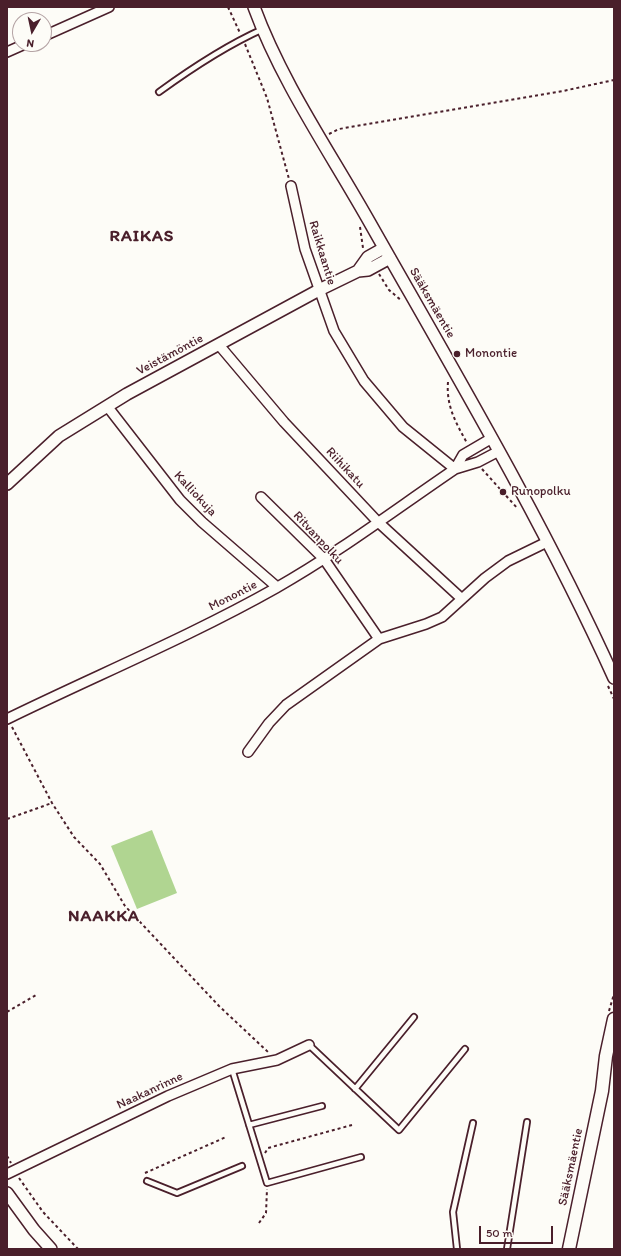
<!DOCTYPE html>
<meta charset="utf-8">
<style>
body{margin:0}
#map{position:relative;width:621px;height:1256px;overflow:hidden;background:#fdfcf7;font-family:Itim,sans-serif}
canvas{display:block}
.frame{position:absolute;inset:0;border:8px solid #4a1f2b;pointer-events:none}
.north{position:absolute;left:12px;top:12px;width:40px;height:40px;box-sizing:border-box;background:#fdfcf7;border:1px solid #b5a4a5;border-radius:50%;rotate:189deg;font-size:11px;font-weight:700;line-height:16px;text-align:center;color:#4a1f2b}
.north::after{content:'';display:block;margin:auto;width:14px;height:18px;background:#4a1f2b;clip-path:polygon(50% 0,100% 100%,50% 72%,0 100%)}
.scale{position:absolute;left:479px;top:1226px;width:74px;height:18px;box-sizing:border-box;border:2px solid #4a1f2b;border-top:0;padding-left:5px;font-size:12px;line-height:14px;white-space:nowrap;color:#4a1f2b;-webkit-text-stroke:3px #fdfcf7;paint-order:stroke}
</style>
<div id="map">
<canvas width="621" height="1256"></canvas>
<div class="frame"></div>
<div class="north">N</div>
<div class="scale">50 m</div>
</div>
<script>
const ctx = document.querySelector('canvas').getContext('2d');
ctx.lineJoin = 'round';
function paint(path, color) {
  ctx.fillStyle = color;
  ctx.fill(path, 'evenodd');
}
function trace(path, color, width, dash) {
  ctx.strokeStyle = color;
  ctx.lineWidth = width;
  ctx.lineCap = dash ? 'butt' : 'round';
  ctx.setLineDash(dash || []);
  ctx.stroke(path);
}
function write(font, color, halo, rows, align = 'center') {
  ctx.font = font + ' Itim,sans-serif';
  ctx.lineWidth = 3;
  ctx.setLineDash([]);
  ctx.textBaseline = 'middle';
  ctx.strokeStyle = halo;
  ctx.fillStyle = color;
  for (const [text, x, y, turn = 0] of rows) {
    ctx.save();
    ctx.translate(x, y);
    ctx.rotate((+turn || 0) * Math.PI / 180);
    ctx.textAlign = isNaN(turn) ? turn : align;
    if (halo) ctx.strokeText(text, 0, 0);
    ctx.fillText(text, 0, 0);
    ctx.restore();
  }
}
paint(new Path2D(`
 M 152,830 L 177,893 L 137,909 L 111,846 Z`), '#b0d591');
const service = new Path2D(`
 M 159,92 C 192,68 225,46 263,29
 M 309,1045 L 399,1130 L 465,1049
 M 232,1069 L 267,1183 L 361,1157
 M 355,1089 L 414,1017
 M 249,1125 L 322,1106
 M 147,1181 L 177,1193 L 242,1166
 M 457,1249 L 453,1212 L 473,1123
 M 507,1249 L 527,1122`);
const minor = new Path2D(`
 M 44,36 L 109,7
 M 7,52 L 25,44
 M 291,186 L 305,249 L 334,331 L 364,381 L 403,427 L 455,469
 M 219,345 L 284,422 L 377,521 L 462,599
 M 107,406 L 180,500 L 202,522 L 277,587
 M 455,469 L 463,455 L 492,438
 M 261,497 L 324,559 L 379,639
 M 7,719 C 97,675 189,637 276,588 C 338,553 396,509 455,469 L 478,462 L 499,451
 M 248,752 L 269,723 L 286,705 L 379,639 L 426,624 L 442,617 L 485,578 L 508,561 L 547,542
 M 7,1174 L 168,1096 L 232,1069 L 277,1060 L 309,1045`);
const tertiary = new Path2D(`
 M 254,7 C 282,83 330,152 370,223 C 455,373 543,521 614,678
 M 358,271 L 368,257 L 384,248
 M 7,484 L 59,436 L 127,394 L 319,290 L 358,271 L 368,270 L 390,258
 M 7,1193 L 34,1230 L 51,1249`);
const secondary = new Path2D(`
 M 569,1249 L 602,1091 L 606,1056 L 614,1019`);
trace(service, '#4a1f2b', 8);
trace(minor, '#4a1f2b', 12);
trace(tertiary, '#4a1f2b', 14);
trace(secondary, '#4a1f2b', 15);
trace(new Path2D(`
 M 228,7 L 240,33
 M 245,44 L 267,98 L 289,179
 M 329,134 L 339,129 L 563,91 L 614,80
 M 360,227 L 363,248
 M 379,274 L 389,290 L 402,301
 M 448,382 C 446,406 456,423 467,443
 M 482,469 L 518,509
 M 608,686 L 614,699
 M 12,727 L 52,803 L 74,837 L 100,864 L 125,906 L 219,1006 L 268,1052
 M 7,819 L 52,803
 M 609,1011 L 614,994
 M 7,1012 L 36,995
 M 265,1153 L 268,1148 L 352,1125
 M 7,1156 L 11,1163
 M 145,1173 L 226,1137
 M 19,1178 L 43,1212 L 78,1249
 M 259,1223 L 266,1213 L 267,1189`), '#4a1f2b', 2, [3, 3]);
trace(service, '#fdfcf7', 4.5);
trace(minor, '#fdfcf7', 9);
trace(tertiary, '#fdfcf7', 11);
trace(secondary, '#fdfcf7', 12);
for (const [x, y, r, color] of [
 [457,354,4,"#4a1f2b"],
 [503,492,4,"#4a1f2b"]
]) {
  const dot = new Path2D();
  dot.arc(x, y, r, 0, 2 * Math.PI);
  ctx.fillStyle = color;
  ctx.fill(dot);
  trace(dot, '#fdfcf7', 1.5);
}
write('13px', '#4a1f2b', '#fdfcf7', [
 ["Raikkaantie",322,253,73],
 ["Sääksmäentie",432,303,60],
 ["Veistämöntie",170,355,-28],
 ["Riihikatu",345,468,47],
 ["Kalliokuja",195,494,47],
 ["Ritvanpolku",318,538,47],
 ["Monontie",233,596,-27],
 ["Naakanrinne",150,1091,-25],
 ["Sääksmäentie",571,1167,-78]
]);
write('13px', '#4a1f2b', '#fdfcf7', [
 ["Monontie",465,354],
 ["Runopolku",511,492]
], 'left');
ctx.letterSpacing = '1px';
write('bold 17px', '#4a1f2b', '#fdfcf7', [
 ["RAIKAS",142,237],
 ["NAAKKA",104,917]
]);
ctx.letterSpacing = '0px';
</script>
